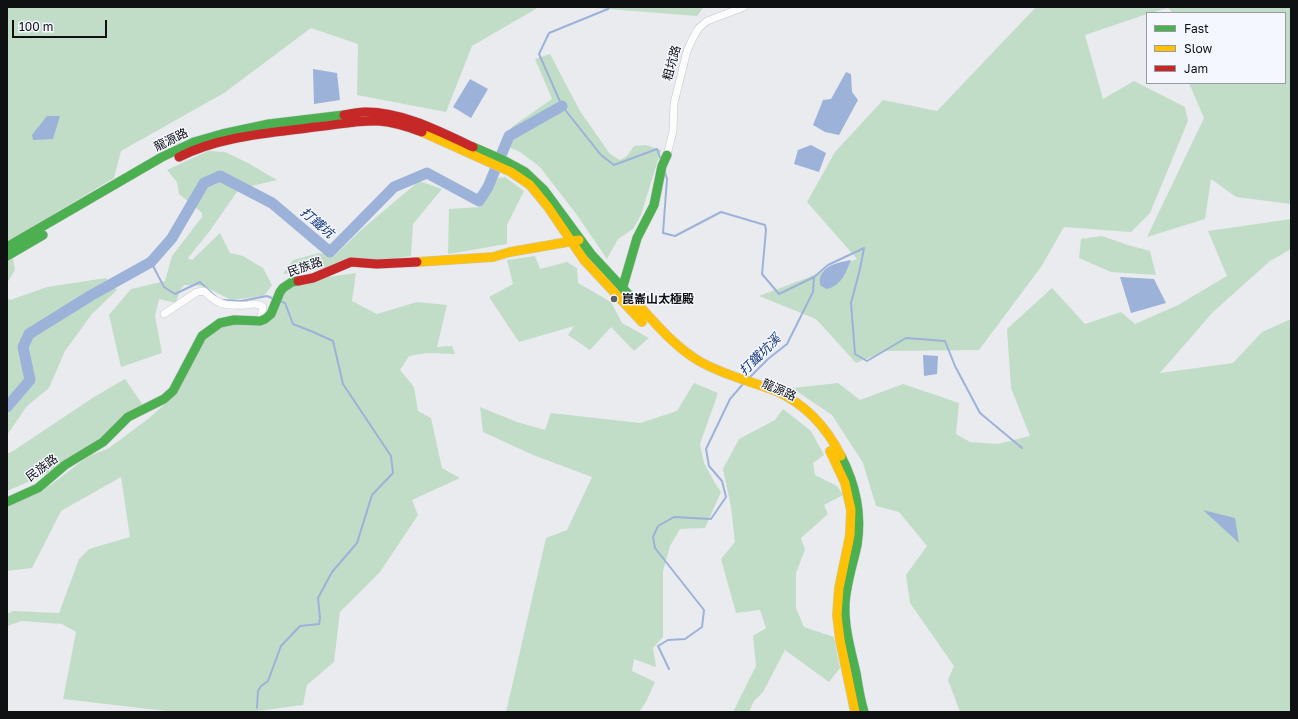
<!DOCTYPE html>
<meta charset="utf-8">
<style>
body{margin:0}
#map{position:relative;width:1298px;height:719px;overflow:hidden;background:#e9ebef;font-family:"Golos Text",sans-serif}
canvas{display:block}
.frame{position:absolute;inset:0;border:8px solid #0f1012;pointer-events:none}
.legend{position:absolute;left:1146px;top:12px;width:140px;height:72px;box-sizing:border-box;background:#f4f7ff;border:1px solid #989ba0;margin:0;padding:5px 7px;list-style:none;font-size:12px;color:#0f1012}
.legend li{display:flex;align-items:center;gap:8px;height:20px}
.legend b{width:20px;border:1px solid #989ba0}
.scale{position:absolute;left:12px;top:20px;width:95px;height:18px;box-sizing:border-box;border:2px solid #0f1012;border-top:0;padding-left:5px;font-size:12px;line-height:14px;white-space:nowrap;color:#0f1012;-webkit-text-stroke:3px #f4f7ff;paint-order:stroke}
</style>
<div id="map">
<canvas width="1298" height="719"></canvas>
<div class="frame"></div>
<ul class="legend">
<li><b style="height:5px;background:#4caf50"></b>Fast</li>
<li><b style="height:5px;background:#ffc107"></b>Slow</li>
<li><b style="height:5px;background:#c62828"></b>Jam</li>
</ul>
<div class="scale">100 m</div>
</div>
<script>
const ctx = document.querySelector('canvas').getContext('2d');
ctx.lineJoin = 'round';
function paint(path, color) {
  ctx.fillStyle = color;
  ctx.fill(path, 'evenodd');
}
function trace(path, color, width, dash) {
  ctx.strokeStyle = color;
  ctx.lineWidth = width;
  ctx.lineCap = dash ? 'butt' : 'round';
  ctx.setLineDash(dash || []);
  ctx.stroke(path);
}
function write(font, color, halo, rows, align = 'center') {
  ctx.font = font + ' "Golos Text","Noto Sans TC",sans-serif';
  ctx.lineWidth = 3;
  ctx.setLineDash([]);
  ctx.textBaseline = 'middle';
  ctx.strokeStyle = halo;
  ctx.fillStyle = color;
  for (const [text, x, y, turn = 0] of rows) {
    ctx.save();
    ctx.translate(x, y);
    ctx.rotate((+turn || 0) * Math.PI / 180);
    ctx.textAlign = isNaN(turn) ? turn : align;
    if (halo) ctx.strokeText(text, 0, 0);
    ctx.fillText(text, 0, 0);
    ctx.restore();
  }
}
paint(new Path2D(`
 M 7,7 L 539,7 L 472,46 L 446,112 L 357,95 L 358,44 L 311,28 L 224,93 L 121,151 L 114,178 L 7,242 Z
 M 582,7 L 704,7 L 697,16 Z
 M 1036,7 L 1291,7 L 1291,204 L 1236,197 L 1211,179 L 1205,219 L 1147,237 L 1204,118 L 1189,83 L 1285,83 L 1285,13 L 1173,13 L 1168,8 L 1151,13 L 1147,13 L 1147,14 L 1085,35 L 1103,99 L 1134,81 L 1185,107 L 1188,121 L 1150,213 L 1131,232 L 1064,227 L 1041,267 L 979,350 L 886,351 L 856,363 L 816,319 L 759,296 L 857,259 L 807,202 L 835,152 L 883,100 L 937,111 Z
 M 550,54 L 580,111 L 610,154 L 620,160 L 627,156 L 634,146 L 646,145 L 661,150 L 641,215 L 633,229 L 618,239 L 607,259 L 577,215 L 540,167 L 520,152 L 500,143 L 513,126 L 552,99 L 535,59 Z
 M 208,151 L 225,152 L 248,163 L 277,180 L 239,189 L 209,232 L 188,258 L 189,259 L 192,260 L 220,233 L 230,253 L 243,256 L 263,268 L 272,285 L 264,296 L 231,300 L 204,286 L 184,285 L 180,290 L 176,303 L 159,299 L 155,316 L 162,353 L 121,367 L 109,315 L 131,289 L 165,281 L 172,256 L 202,217 L 202,213 L 179,194 L 177,182 L 167,170 Z
 M 505,177 L 524,191 L 507,225 L 507,244 L 448,254 L 449,209 L 480,207 L 498,178 Z
 M 419,181 L 442,189 L 413,224 L 411,256 L 283,274 L 293,260 L 319,253 L 334,256 L 360,231 Z
 M 1291,219 L 1291,249 L 1270,261 L 1213,312 L 1160,373 L 1233,363 L 1262,332 L 1291,319 L 1291,712 L 960,712 L 948,680 L 954,666 L 910,603 L 906,575 L 927,546 L 899,512 L 876,506 L 863,463 L 832,415 L 792,388 L 838,383 L 860,400 L 903,384 L 959,403 L 956,434 L 970,442 L 998,444 L 1030,436 L 1011,388 L 1007,329 L 1052,288 L 1085,324 L 1121,312 L 1135,324 L 1178,305 L 1227,276 L 1208,231 Z
 M 1102,236 L 1128,245 L 1150,251 L 1156,275 L 1111,272 L 1079,258 L 1081,239 Z
 M 535,256 L 540,269 L 567,262 L 577,268 L 578,283 L 611,302 L 622,323 L 649,338 L 634,351 L 611,327 L 590,350 L 568,335 L 574,326 L 519,342 L 489,297 L 513,284 L 507,260 Z
 M 13,258 L 15,270 L 7,283 L 7,262 Z
 M 356,273 L 352,301 L 377,314 L 417,302 L 447,305 L 437,347 L 452,346 L 455,354 L 427,353 L 409,356 L 400,370 L 414,387 L 418,411 L 431,418 L 442,468 L 460,478 L 412,500 L 418,515 L 380,572 L 340,612 L 334,662 L 307,685 L 303,705 L 250,712 L 175,712 L 63,699 L 76,632 L 62,624 L 22,621 L 7,626 L 7,614 L 13,611 L 59,613 L 79,559 L 89,549 L 130,537 L 121,477 L 61,511 L 32,568 L 7,571 L 7,506 L 52,484 L 87,457 L 109,448 L 148,419 L 175,395 L 203,340 L 220,325 L 266,319 L 279,294 L 306,280 Z
 M 106,278 L 117,290 L 92,314 L 65,351 L 49,388 L 27,406 L 7,435 L 7,298 L 10,300 L 47,287 Z
 M 125,379 L 145,408 L 97,442 L 44,475 L 7,491 L 7,454 L 13,451 L 94,397 Z
 M 694,383 L 718,393 L 700,444 L 704,463 L 715,483 L 721,492 L 705,528 L 680,529 L 670,546 L 663,571 L 663,637 L 653,648 L 656,667 L 634,659 L 632,671 L 655,682 L 646,702 L 639,712 L 601,711 L 600,712 L 506,712 L 546,538 L 567,530 L 592,477 L 533,455 L 483,432 L 480,407 L 517,422 L 545,430 L 551,413 L 640,423 L 677,411 Z
 M 783,409 L 811,431 L 824,455 L 813,463 L 815,475 L 837,486 L 843,495 L 824,505 L 828,514 L 801,538 L 805,550 L 796,573 L 796,608 L 804,627 L 834,637 L 840,668 L 829,682 L 785,650 L 763,692 L 754,701 L 749,712 L 733,712 L 756,666 L 753,636 L 766,628 L 760,610 L 736,613 L 721,559 L 735,542 L 731,507 L 723,469 L 739,439 L 775,420 Z`), '#c2ddc7');
paint(new Path2D(`
 M 313,69 L 337,73 L 340,100 L 314,104 Z
 M 846,72 L 851,74 L 852,92 L 858,100 L 839,135 L 825,132 L 813,125 L 823,100 L 831,99 Z
 M 470,79 L 488,89 L 471,118 L 453,107 Z
 M 47,116 L 60,116 L 53,139 L 33,140 L 32,135 Z
 M 811,145 L 826,153 L 819,172 L 794,164 L 798,150 Z
 M 851,260 C 846,272 841,287 826,289 L 820,285 C 818,266 836,263 851,260 Z
 M 1120,277 L 1154,279 L 1166,303 L 1131,313 Z
 M 923,355 L 938,356 L 937,374 L 924,376 Z
 M 1203,510 L 1235,518 L 1239,543 Z`), '#9cb2d9');
trace(new Path2D(`
 M 609,7 L 608,9 L 549,33 L 539,54 L 562,106 L 601,155 L 614,165 L 657,149 L 661,160
 M 665,172 L 667,179 L 663,233 L 675,236 L 721,212 L 765,225 L 766,230 L 762,274 L 779,294 L 814,277 L 813,292 L 787,344 L 768,359 L 749,378
 M 151,262 L 164,287 L 175,294 L 200,282 L 217,298
 M 814,277 L 828,265 L 864,248 L 860,269 L 851,303 L 855,354 L 867,361 L 906,338 L 945,341 L 955,366 L 980,413 L 1022,448
 M 222,300 L 241,301 L 267,296 L 274,299
 M 669,669 L 658,646 L 668,640 L 685,639 L 702,627 L 704,610 L 655,548 L 653,537 L 658,526 L 674,517 L 711,519 L 726,497 L 722,481 L 709,466 L 706,449 L 730,399 L 743,384
 M 257,708 L 258,691 L 261,686 L 268,681 L 281,646 L 300,626 L 319,624 L 320,618 L 318,598 L 332,572 L 357,543 L 372,495 L 393,473 L 391,456 L 343,384 L 333,341 L 311,331 L 293,324 L 285,303 L 280,301`), '#9cb2d9', 2);
trace(new Path2D(`
 M 7,407 L 30,380 L 23,347 L 29,334 L 90,296 L 151,262 L 172,238 L 204,183 L 220,176 L 272,203 L 330,252 L 394,187 L 427,173 L 479,201 L 488,187 L 509,136 L 562,106`), '#9cb2d9', 11);
const street = new Path2D(`
 M 667,155 L 673,131 L 674,103 L 687,51 L 692,40 L 698,29 L 707,21 L 744,7
 M 164,314 L 197,292 L 204,291 C 218,306 228,306 248,305 C 254,304 258,303 263,307 L 260,321`);
const fast = new Path2D(`
 M 473,147 L 503,160 L 525,172 L 544,190 L 591,254 L 631,297
 M 7,247 L 162,157 L 194,142 L 222,134 L 269,124 L 344,115
 M 7,256 L 43,235
 M 621,293 L 637,238 L 654,205 L 662,166 L 667,155
 M 841,456 C 855,483 862,514 857,545 C 853,564 846,584 845,604 C 844,628 851,651 856,673 C 858,686 860,699 864,712
 M 7,502 L 38,488 L 65,465 L 103,442 L 128,417 L 164,399 L 173,391 L 202,336 L 220,323 L 234,320 L 260,321 L 265,319 L 271,314 L 280,292 L 283,288 L 292,282 L 298,281`);
const slow = new Path2D(`
 M 422,132 L 511,172 L 530,185 L 548,207 L 584,260 L 642,322
 M 417,262 L 493,257 L 510,252 L 579,240
 M 631,297 C 652,319 672,345 699,361 C 723,375 750,381 776,391 C 805,404 827,428 841,456
 M 830,451 L 845,483 L 851,510 L 850,535 L 839,588 L 837,615 L 840,640 L 855,712`);
const jam = new Path2D(`
 M 344,115 C 351,114 358,112 365,112 C 403,112 439,131 473,147
 M 179,157 C 220,136 270,133 315,127 C 336,125 357,120 378,121 C 393,122 409,127 422,132
 M 298,281 L 313,278 L 351,262 L 377,264 L 417,262`);
trace(street, '#c4c6c9', 8);
trace(fast, '#c4c6c9', 10);
trace(slow, '#c4c6c9', 10);
trace(jam, '#c4c6c9', 10);
trace(street, '#fcfcfd', 7);
trace(fast, '#4caf50', 9);
trace(slow, '#ffc107', 9);
trace(jam, '#c62828', 9);
for (const [x, y, r, color] of [
 [614,299,4,"#5b5d5f"]
]) {
  const dot = new Path2D();
  dot.arc(x, y, r, 0, 2 * Math.PI);
  ctx.fillStyle = color;
  ctx.fill(dot);
  trace(dot, '#f4f7ff', 1.5);
}
write('12px', '#0f1012', '#f4f7ff', [
 ["粗坑路",672,63,-74],
 ["龍源路",171,140,-26],
 ["民族路",305,267,-19],
 ["龍源路",779,390,24],
 ["民族路",42,468,-36]
]);
write('bold 12px', '#0f1012', '#f4f7ff', [
 ["崑崙山太極殿",622,299]
], 'left');
write('italic 13px', '#153778', '#f4f7ff', [
 ["打鐵坑",317,223,40],
 ["打鐵坑溪",760,355,-45]
]);
</script>
